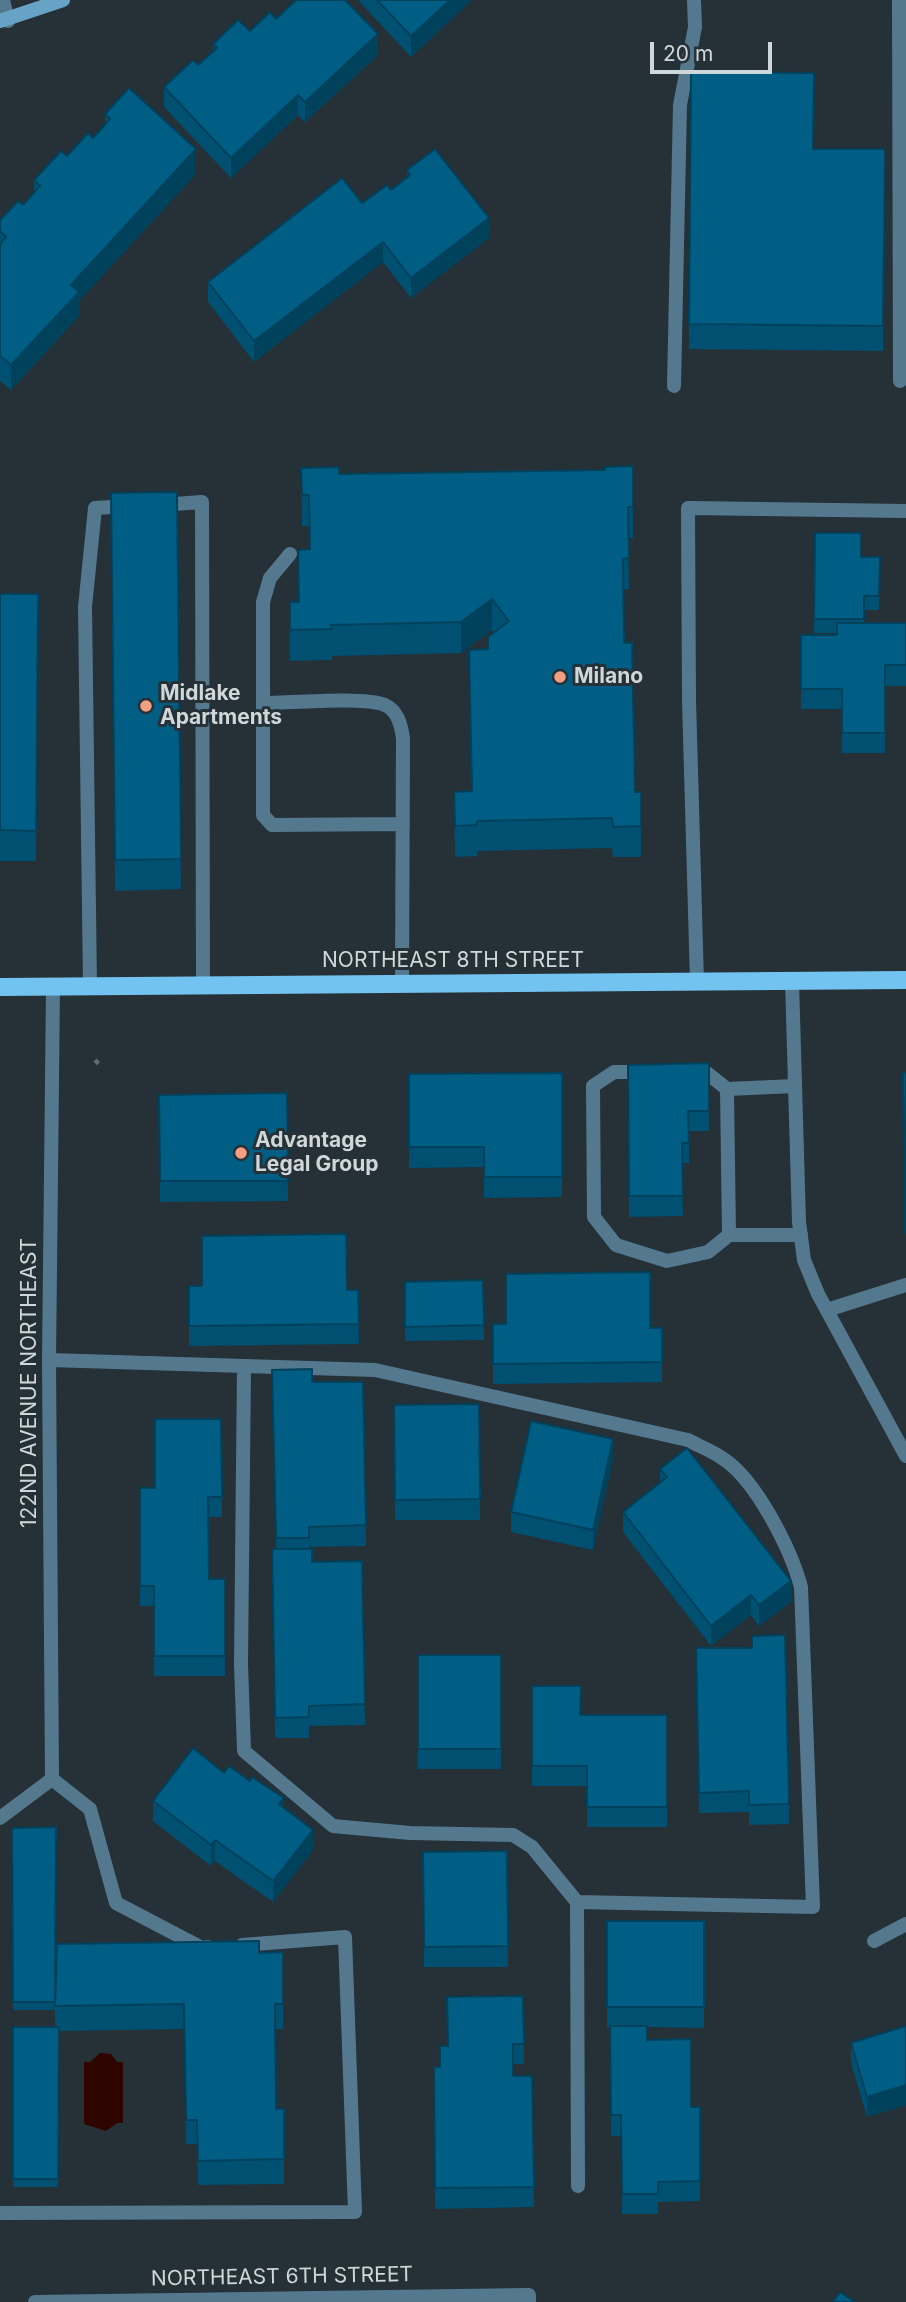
<!DOCTYPE html>
<style>
body{margin:0}
#map{position:relative;width:906px;height:2302px;overflow:hidden;background:#253037;font-family:Inter,sans-serif}
canvas{display:block}
.scale{position:absolute;left:650px;top:42px;width:122px;height:32px;box-sizing:border-box;border:4px solid #d0d7db;border-top:0;padding-left:9px;font-size:21px;line-height:24px;white-space:nowrap;color:#d0d7db;-webkit-text-stroke:5px #253037;paint-order:stroke}
</style>
<div id="map">
<canvas width="906" height="2302"></canvas>
<div class="scale">20 m</div>
</div>
<script>
const ctx = document.querySelector('canvas').getContext('2d');
ctx.lineJoin = 'round';
function paint(path, color) {
  ctx.fillStyle = color;
  ctx.fill(path, 'evenodd');
}
function trace(path, color, width, dash) {
  ctx.strokeStyle = color;
  ctx.lineWidth = width;
  ctx.lineCap = dash ? 'butt' : 'round';
  ctx.setLineDash(dash || []);
  ctx.stroke(path);
}
function write(font, color, halo, rows, align = 'center') {
  ctx.font = font + ' Inter,sans-serif';
  ctx.lineWidth = 6;
  ctx.setLineDash([]);
  ctx.textBaseline = 'middle';
  ctx.strokeStyle = halo;
  ctx.fillStyle = color;
  for (const [text, x, y, turn = 0] of rows) {
    ctx.save();
    ctx.translate(x, y);
    ctx.rotate((+turn || 0) * Math.PI / 180);
    ctx.textAlign = isNaN(turn) ? turn : align;
    if (halo) ctx.strokeText(text, 0, 0);
    ctx.fillText(text, 0, 0);
    ctx.restore();
  }
}
paint(new Path2D(`
 M 100,2053 L 111,2054 L 117,2062 L 123,2062 L 123,2123 L 117,2123 L 106,2131 L 84,2124 L 84,2062 L 90,2062 Z`), '#2f0500');
trace(new Path2D(`
 M 95,1060 L 100,1065`), '#626c72', 4.5, [5, 3.5]);
trace(new Path2D(`
 M 3,0 L 8,21
 M 899,0 L 900,381
 M 674,386 L 680,105 L 695,27 L 694,0
 M 160,505 L 202,502 L 203,986
 M 290,554 L 270,578 L 263,602 L 263,815 L 272,825 L 403,824
 M 263,703 C 289,703 364,696 385,705 C 398,711 401,725 403,738 L 402,984
 M 697,982 L 689,700 L 688,508 L 906,511
 M 90,986 L 85,607 L 95,508 L 129,506
 M 645,1072 L 614,1072 L 593,1086 L 594,1217 L 616,1245 L 667,1261 L 708,1252 L 729,1235 L 801,1235
 M 690,1072 L 707,1073 L 727,1089 L 795,1086
 M 727,1089 L 729,1235
 M 49,1360 L 375,1370 L 688,1440 C 699,1446 712,1451 722,1458 C 756,1479 791,1550 801,1587 L 813,1907 L 577,1902 L 578,2186
 M 244,1366 L 241,1664 L 244,1751 L 333,1826 L 410,1833 L 513,1835 L 532,1847 L 577,1902
 M 0,1818 L 52,1779 L 90,1809 L 116,1903 L 202,1948 L 208,1947
 M 0,2213 L 355,2212 L 345,1937 L 242,1945
 M 35,2302 L 529,2295 L 529,2302`), '#54798f', 14);
trace(new Path2D(`
 M 792,981 L 799,1222 L 804,1260 L 818,1294 L 906,1456
 M 827,1310 L 906,1285
 M 52,1779 L 49,1360 L 53,987
 M 874,1941 L 906,1924`), '#54798f', 14);
trace(new Path2D(`
 M 0,21 L 63,0`), '#66a3c5', 14);
trace(new Path2D(`
 M 0,987 L 906,980`), '#73c3f0', 18);
paint(new Path2D(`
 M 294,0 L 345,0 L 378,55 L 305,122 L 298,115 L 231,178 L 164,107 L 164,87 L 198,65 L 213,51 L 213,44 L 250,31 L 276,19 L 294,2 Z
 M 358,0 L 472,0 L 411,57 Z
 M 691,72 L 814,149 L 885,149 L 883,351 L 689,349 Z
 M 105,114 L 196,174 L 79,301 L 79,316 L 11,390 L 0,381 L 0,220 L 23,205 L 34,192 L 34,180 L 93,138 L 105,125 Z
 M 407,170 L 489,238 L 411,298 L 383,262 L 254,362 L 208,302 L 208,282 L 391,190 L 407,177 Z
 M 633,466 L 633,538 L 628,538 L 629,589 L 624,589 L 624,643 L 635,792 L 641,826 L 641,857 L 613,857 L 612,848 L 477,851 L 477,856 L 455,857 L 454,792 L 471,791 L 469,650 L 488,649 L 494,633 L 492,630 L 461,653 L 332,656 L 332,660 L 290,661 L 290,630 L 298,602 L 310,549 L 309,526 L 302,526 L 301,468 L 339,474 L 605,470 Z
 M 177,492 L 181,889 L 115,891 L 111,493 Z
 M 815,533 L 861,557 L 880,557 L 879,610 L 864,610 L 864,623 L 906,623 L 906,686 L 885,686 L 885,753 L 842,753 L 842,709 L 801,709 L 801,635 L 837,635 L 837,633 L 814,633 Z
 M 0,594 L 38,594 L 36,861 L 0,861 Z
 M 709,1063 L 709,1131 L 689,1131 L 689,1163 L 682,1163 L 683,1216 L 629,1217 L 628,1065 Z
 M 562,1073 L 562,1197 L 484,1198 L 484,1167 L 409,1168 L 409,1074 Z
 M 287,1093 L 288,1201 L 160,1202 L 159,1095 Z
 M 483,1280 L 484,1340 L 405,1341 L 405,1282 Z
 M 189,1286 L 358,1290 L 359,1344 L 189,1346 Z
 M 493,1324 L 662,1328 L 662,1382 L 493,1384 Z
 M 312,1382 L 363,1382 L 366,1546 L 309,1547 L 309,1549 L 312,1562 L 362,1561 L 365,1725 L 309,1726 L 309,1738 L 275,1738 L 272,1549 L 276,1549 L 272,1390 Z
 M 479,1404 L 480,1520 L 395,1520 L 394,1405 Z
 M 221,1419 L 222,1517 L 209,1517 L 209,1579 L 225,1579 L 225,1676 L 154,1676 L 154,1606 L 140,1606 L 140,1488 L 155,1488 Z
 M 613,1459 L 593,1550 L 511,1532 L 511,1512 Z
 M 660,1469 L 791,1602 L 759,1626 L 751,1615 L 711,1646 L 623,1532 L 623,1512 L 660,1483 Z
 M 418,1655 L 501,1655 L 501,1769 L 418,1769 Z
 M 696,1669 L 789,1804 L 789,1824 L 749,1825 L 749,1812 L 699,1813 Z
 M 532,1686 L 580,1715 L 667,1715 L 667,1827 L 587,1827 L 587,1786 L 532,1786 Z
 M 224,1773 L 284,1808 L 313,1850 L 273,1902 L 215,1861 L 211,1866 L 153,1821 L 153,1801 Z
 M 12,1828 L 56,1975 L 259,1953 L 283,1952 L 283,2029 L 276,2029 L 276,2109 L 284,2109 L 284,2184 L 198,2185 L 197,2144 L 186,2144 L 184,2029 L 59,2031 L 58,2187 L 13,2187 L 13,2027 L 55,2027 L 55,2010 L 13,2010 Z
 M 507,1851 L 508,1967 L 424,1967 L 423,1852 Z
 M 607,1921 L 704,1921 L 704,2028 L 647,2027 L 647,2040 L 691,2107 L 700,2107 L 700,2201 L 658,2202 L 658,2214 L 622,2214 L 621,2136 L 611,2136 L 610,2027 L 607,2027 Z
 M 523,1996 L 524,2064 L 513,2064 L 513,2076 L 532,2076 L 534,2207 L 435,2209 L 434,2067 L 440,2067 L 448,2046 Z
 M 906,2026 L 906,2105 L 867,2117 L 851,2063 L 851,2043 Z`), '#005071');
paint(new Path2D(`
 M 450,0 L 472,0 L 411,57 L 411,36 Z
 M 378,34 L 378,55 L 305,122 L 305,102 Z
 M 298,95 L 298,115 L 231,178 L 231,158 Z
 M 196,149 L 196,174 L 79,301 L 79,316 L 11,390 L 11,365 L 71,285 Z
 M 489,218 L 489,238 L 411,298 L 411,278 Z
 M 383,242 L 383,262 L 254,362 L 254,341 Z
 M 492,599 L 492,630 L 461,653 L 461,622 Z
 M 613,1439 L 613,1459 L 593,1550 L 593,1530 Z
 M 791,1581 L 791,1602 L 759,1626 L 759,1605 Z
 M 751,1595 L 751,1615 L 711,1646 L 711,1626 Z
 M 284,1798 L 284,1818 L 279,1804 Z
 M 313,1830 L 313,1850 L 273,1902 L 273,1881 Z
 M 215,1840 L 215,1861 L 211,1866 L 211,1845 Z
 M 906,2085 L 906,2105 L 867,2117 L 867,2097 Z`), '#00415c');
const building = new Path2D(`
 M 296,0 L 345,0 L 378,34 L 305,102 L 298,95 L 231,158 L 164,87 L 193,60 L 198,65 L 217,48 L 213,44 L 238,20 L 250,31 L 270,12 L 276,19 Z
 M 377,0 L 450,0 L 411,36 Z
 M 691,72 L 814,73 L 813,149 L 885,149 L 883,326 L 689,324 Z
 M 129,88 L 196,149 L 71,285 L 79,292 L 11,365 L 0,356 L 0,244 L 6,237 L 0,231 L 0,220 L 18,201 L 23,205 L 40,186 L 34,180 L 61,151 L 67,156 L 88,133 L 93,138 L 110,119 L 105,114 Z
 M 435,149 L 489,218 L 411,278 L 383,242 L 254,341 L 208,282 L 342,178 L 362,203 L 387,185 L 391,190 L 410,175 L 407,170 Z
 M 633,466 L 633,507 L 628,507 L 629,558 L 623,559 L 624,643 L 632,643 L 635,792 L 641,792 L 641,826 L 613,827 L 612,818 L 477,821 L 477,825 L 455,826 L 454,792 L 472,791 L 469,650 L 488,649 L 488,637 L 509,621 L 492,599 L 461,622 L 331,625 L 332,629 L 290,630 L 290,602 L 299,602 L 298,550 L 310,549 L 309,495 L 302,495 L 301,468 L 339,467 L 339,474 L 605,470 L 605,467 Z
 M 177,492 L 181,859 L 115,860 L 111,493 Z
 M 815,533 L 861,533 L 861,557 L 880,557 L 879,596 L 864,596 L 864,619 L 814,619 Z
 M 0,594 L 38,594 L 36,831 L 0,830 Z
 M 837,623 L 906,623 L 906,665 L 885,665 L 885,733 L 842,733 L 842,689 L 801,689 L 801,635 L 837,635 Z
 M 709,1063 L 709,1111 L 688,1111 L 689,1143 L 682,1143 L 683,1196 L 629,1196 L 628,1065 Z
 M 562,1073 L 562,1177 L 484,1177 L 484,1147 L 409,1147 L 409,1074 Z
 M 903,1073 L 906,1073 L 905,1233 Z
 M 287,1093 L 288,1181 L 160,1181 L 159,1095 Z
 M 346,1234 L 347,1290 L 358,1290 L 359,1324 L 189,1326 L 189,1286 L 202,1286 L 202,1236 Z
 M 650,1272 L 650,1328 L 662,1328 L 662,1362 L 493,1364 L 493,1324 L 506,1324 L 506,1274 Z
 M 483,1280 L 484,1325 L 405,1327 L 405,1282 Z
 M 312,1369 L 312,1382 L 363,1382 L 366,1525 L 309,1527 L 309,1538 L 276,1538 L 272,1370 Z
 M 479,1404 L 480,1499 L 395,1500 L 394,1405 Z
 M 155,1419 L 221,1419 L 222,1497 L 208,1497 L 209,1579 L 225,1579 L 225,1656 L 154,1656 L 154,1586 L 140,1586 L 140,1488 L 155,1488 Z
 M 531,1421 L 613,1439 L 593,1530 L 511,1512 Z
 M 687,1448 L 791,1581 L 759,1605 L 751,1595 L 711,1626 L 623,1512 L 667,1477 L 660,1469 Z
 M 272,1549 L 312,1549 L 312,1562 L 362,1561 L 365,1704 L 309,1706 L 309,1717 L 275,1718 Z
 M 785,1635 L 789,1804 L 749,1805 L 749,1791 L 699,1793 L 696,1648 L 752,1648 L 752,1636 Z
 M 418,1655 L 501,1655 L 501,1749 L 418,1749 Z
 M 532,1686 L 581,1686 L 580,1715 L 667,1715 L 667,1807 L 587,1807 L 587,1766 L 532,1766 Z
 M 193,1748 L 224,1773 L 229,1766 L 250,1781 L 252,1777 L 284,1798 L 279,1804 L 313,1830 L 273,1881 L 215,1840 L 211,1845 L 153,1801 Z
 M 56,1827 L 55,2002 L 13,2002 L 12,1828 Z
 M 507,1851 L 508,1946 L 424,1947 L 423,1852 Z
 M 607,1921 L 704,1921 L 704,2007 L 607,2007 Z
 M 259,1941 L 259,1953 L 283,1952 L 283,2004 L 275,2004 L 276,2109 L 284,2109 L 284,2159 L 198,2161 L 197,2120 L 186,2120 L 184,2004 L 55,2006 L 57,1944 Z
 M 523,1996 L 524,2044 L 513,2044 L 513,2076 L 532,2076 L 534,2187 L 435,2188 L 434,2067 L 440,2067 L 440,2046 L 448,2046 L 447,1997 Z
 M 610,2026 L 647,2026 L 647,2040 L 691,2039 L 691,2107 L 700,2107 L 700,2181 L 658,2182 L 658,2194 L 622,2194 L 621,2115 L 611,2115 Z
 M 906,2026 L 906,2085 L 867,2097 L 851,2043 Z
 M 13,2027 L 59,2027 L 58,2179 L 13,2179 Z
 M 840,2292 L 855,2302 L 833,2302 Z`);
paint(building, '#005d83');
trace(building, '#00415c', 2);
for (const [x, y, r, color] of [
 [560,677,7,"#f39f84"],
 [146,706,7,"#f39f84"],
 [241,1153,7,"#f39f84"]
]) {
  const dot = new Path2D();
  dot.arc(x, y, r, 0, 2 * Math.PI);
  ctx.fillStyle = color;
  ctx.fill(dot);
  trace(dot, '#253037', 2.5);
}
write('bold 21px', '#d0d7db', '#253037', [
 ["Milano",574,677],
 ["Midlake",160,694],
 ["Apartments",160,718],
 ["Advantage",255,1141],
 ["Legal Group",255,1165]
], 'left');
write('21px', '#d0d7db', '#253037', [
 ["NORTHEAST 8TH STREET",453,961],
 ["122ND AVENUE NORTHEAST",30,1383,-90],
 ["NORTHEAST 6TH STREET",282,2277,-1]
]);
</script>
